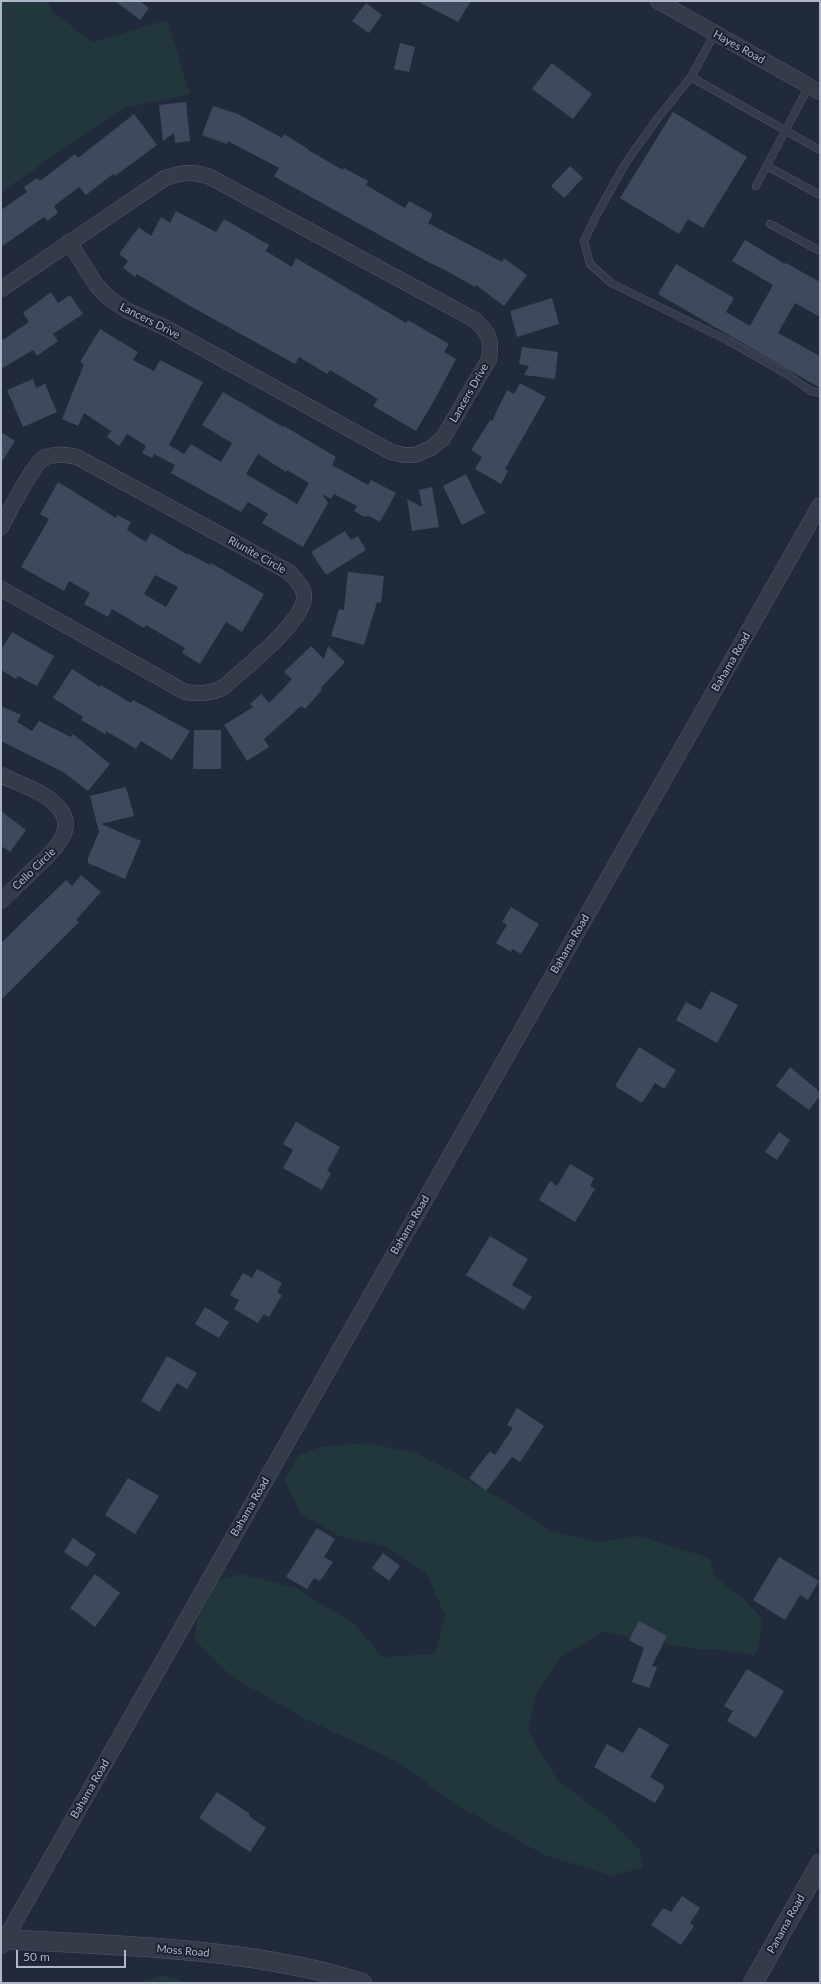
<!DOCTYPE html>
<style>
body{margin:0}
#map{position:relative;width:821px;height:1984px;overflow:hidden;background:#202a3a;font-family:Lato,sans-serif}
canvas{display:block}
.frame{position:absolute;inset:0;border:2px solid #afb6c7;pointer-events:none}
.scale{position:absolute;left:16px;top:1950px;width:110px;height:18px;box-sizing:border-box;border:2px solid #afb6c7;border-top:0;padding-left:5px;font-size:12px;line-height:14px;white-space:nowrap;color:#afb6c7;-webkit-text-stroke:3px #1a212f;paint-order:stroke}
</style>
<div id="map">
<canvas width="821" height="1984"></canvas>
<div class="frame"></div>
<div class="scale">50 m</div>
</div>
<script>
const ctx = document.querySelector('canvas').getContext('2d');
ctx.lineJoin = 'round';
function paint(path, color) {
  ctx.fillStyle = color;
  ctx.fill(path, 'evenodd');
}
function trace(path, color, width, dash) {
  ctx.strokeStyle = color;
  ctx.lineWidth = width;
  ctx.lineCap = dash ? 'butt' : 'round';
  ctx.setLineDash(dash || []);
  ctx.stroke(path);
}
function write(font, color, halo, rows, align = 'center') {
  ctx.font = font + ' Lato,sans-serif';
  ctx.lineWidth = 4;
  ctx.setLineDash([]);
  ctx.textBaseline = 'middle';
  ctx.strokeStyle = halo;
  ctx.fillStyle = color;
  for (const [text, x, y, turn = 0] of rows) {
    ctx.save();
    ctx.translate(x, y);
    ctx.rotate((+turn || 0) * Math.PI / 180);
    ctx.textAlign = isNaN(turn) ? turn : align;
    if (halo) ctx.strokeText(text, 0, 0);
    ctx.fillText(text, 0, 0);
    ctx.restore();
  }
}
paint(new Path2D(`
 M 1,1 L 48,1 L 51,11 L 93,42 L 167,20 L 190,94 L 124,108 L 1,192 Z
 M 365,1443 L 413,1452 L 458,1474 L 506,1502 L 550,1531 L 600,1542 L 639,1536 L 710,1558 L 715,1577 L 742,1598 L 762,1618 L 758,1649 L 753,1655 L 724,1650 L 697,1649 L 602,1632 L 560,1658 L 536,1695 L 528,1731 L 557,1780 L 607,1817 L 640,1850 L 643,1867 L 613,1876 L 544,1855 L 452,1802 L 417,1776 L 386,1756 L 305,1719 L 241,1682 L 226,1671 L 195,1640 L 197,1619 L 219,1579 L 241,1574 L 296,1588 L 354,1624 L 383,1657 L 435,1654 L 445,1615 L 426,1573 L 385,1546 L 341,1537 L 301,1514 L 284,1479 L 299,1455 L 320,1447 Z
 M 163,1975 L 183,1981 L 184,1983 L 135,1983 Z`), '#22373b');
paint(new Path2D(`
 M 115,1 L 140,1 L 149,8 L 140,20 Z
 M 417,1 L 471,1 L 458,22 Z
 M 366,3 L 382,15 L 369,33 L 352,21 Z
 M 400,43 L 415,47 L 409,72 L 394,69 Z
 M 552,63 L 592,94 L 573,119 L 532,89 Z
 M 186,102 L 190,141 L 175,143 L 174,133 L 163,141 L 159,105 Z
 M 213,106 L 238,114 L 282,138 L 284,134 L 308,149 L 308,150 L 343,170 L 344,168 L 368,181 L 366,185 L 405,208 L 409,201 L 433,214 L 428,223 L 502,262 L 504,258 L 527,275 L 504,306 L 476,285 L 475,287 L 445,270 L 430,263 L 282,181 L 274,176 L 279,168 L 228,141 L 227,144 L 202,135 Z
 M 673,112 L 747,157 L 703,228 L 688,219 L 679,234 L 620,198 Z
 M 134,114 L 157,145 L 115,176 L 113,174 L 86,195 L 79,187 L 54,206 L 58,213 L 47,221 L 44,217 L 1,247 L 1,210 L 27,192 L 24,187 L 37,178 L 40,181 L 75,154 L 78,158 Z
 M 570,166 L 583,178 L 564,198 L 551,186 Z
 M 176,211 L 216,232 L 224,219 L 269,245 L 266,251 L 292,267 L 296,258 L 406,323 L 408,320 L 449,344 L 444,352 L 456,359 L 435,399 L 416,431 L 373,406 L 378,399 L 330,370 L 327,374 L 299,357 L 295,364 L 190,306 L 137,274 L 135,277 L 123,268 L 128,261 L 119,254 L 139,227 L 151,236 L 161,217 L 170,223 Z
 M 745,240 L 785,264 L 786,263 L 820,282 L 820,317 L 795,303 L 778,333 L 820,356 L 820,388 L 658,294 L 676,264 L 734,298 L 726,312 L 750,326 L 773,285 L 732,261 Z
 M 51,292 L 58,303 L 70,295 L 83,314 L 53,334 L 58,341 L 37,356 L 33,350 L 1,369 L 1,341 L 29,322 L 23,313 Z
 M 552,298 L 559,324 L 517,337 L 510,311 Z
 M 100,329 L 138,352 L 133,360 L 154,371 L 160,360 L 203,382 L 169,445 L 184,454 L 191,444 L 221,462 L 232,443 L 202,425 L 223,392 L 283,427 L 284,426 L 336,457 L 332,465 L 368,485 L 371,480 L 396,493 L 380,522 L 369,516 L 364,517 L 354,511 L 357,506 L 334,494 L 331,499 L 322,494 L 328,503 L 303,547 L 262,523 L 268,514 L 248,502 L 241,512 L 171,473 L 175,465 L 154,454 L 152,458 L 142,453 L 146,446 L 127,434 L 119,446 L 107,437 L 111,431 L 84,413 L 78,426 L 62,419 L 84,364 L 80,362 ZM 258,454 L 286,472 L 287,470 L 309,483 L 297,504 L 246,474 Z
 M 522,347 L 558,352 L 555,379 L 524,375 L 529,366 L 519,364 Z
 M 33,379 L 36,388 L 45,384 L 57,412 L 23,427 L 7,390 Z
 M 520,383 L 546,397 L 505,469 L 508,471 L 501,484 L 475,469 L 482,457 L 471,450 L 490,420 L 492,421 L 507,390 L 514,394 Z
 M 1,432 L 15,441 L 1,463 Z
 M 466,474 L 485,513 L 462,525 L 443,486 Z
 M 58,482 L 116,518 L 117,515 L 131,522 L 127,530 L 146,542 L 151,533 L 188,555 L 189,554 L 210,565 L 211,563 L 264,594 L 242,632 L 226,622 L 200,664 L 182,653 L 185,648 L 146,625 L 144,628 L 112,609 L 108,617 L 84,604 L 90,593 L 69,581 L 64,591 L 21,567 L 49,519 L 40,514 ZM 155,575 L 178,587 L 166,607 L 144,594 Z
 M 432,487 L 439,527 L 412,531 L 407,499 L 422,507 L 419,490 Z
 M 345,531 L 351,540 L 358,536 L 366,550 L 326,575 L 311,552 Z
 M 348,572 L 384,576 L 381,603 L 377,602 L 364,645 L 331,636 L 339,609 L 344,610 Z
 M 12,632 L 54,656 L 37,686 L 18,676 L 16,679 L 1,670 L 1,650 Z
 M 311,646 L 324,659 L 328,646 L 345,662 L 321,688 L 322,690 L 305,709 L 301,706 L 264,739 L 269,747 L 247,761 L 224,725 L 253,707 L 250,704 L 261,694 L 269,703 L 279,693 L 292,679 L 284,672 Z
 M 72,669 L 100,687 L 101,685 L 131,703 L 133,700 L 190,731 L 172,760 L 141,741 L 136,749 L 106,731 L 105,734 L 81,720 L 83,717 L 53,698 Z
 M 1,706 L 21,715 L 17,722 L 32,731 L 39,721 L 71,737 L 73,734 L 110,764 L 88,791 L 63,772 L 1,741 Z
 M 194,730 L 221,730 L 221,769 L 193,769 Z
 M 126,787 L 134,816 L 101,824 L 141,841 L 125,879 L 88,863 L 88,858 L 99,832 L 90,796 Z
 M 1,811 L 26,830 L 10,852 L 1,846 Z
 M 81,875 L 101,892 L 76,920 L 79,922 L 1,1000 L 1,943 L 66,880 L 72,886 Z
 M 511,907 L 539,924 L 521,954 L 512,949 L 511,952 L 496,943 L 507,925 L 502,922 Z
 M 711,991 L 738,1005 L 717,1043 L 676,1020 L 686,1002 L 701,1010 Z
 M 639,1047 L 676,1070 L 664,1089 L 655,1083 L 642,1103 L 615,1086 Z
 M 790,1067 L 820,1092 L 820,1096 L 809,1110 L 776,1086 Z
 M 296,1122 L 340,1147 L 327,1171 L 331,1173 L 322,1190 L 283,1168 L 293,1150 L 283,1144 Z
 M 779,1132 L 790,1140 L 777,1160 L 765,1152 Z
 M 570,1164 L 594,1178 L 590,1186 L 595,1189 L 575,1222 L 539,1200 L 550,1181 L 557,1186 Z
 M 490,1236 L 528,1259 L 512,1285 L 532,1297 L 524,1310 L 466,1275 Z
 M 257,1269 L 282,1283 L 277,1292 L 282,1295 L 269,1317 L 264,1314 L 258,1323 L 234,1309 L 239,1300 L 230,1295 L 243,1273 L 252,1278 Z
 M 205,1307 L 229,1322 L 219,1338 L 195,1324 Z
 M 167,1356 L 197,1373 L 187,1389 L 177,1383 L 159,1412 L 141,1401 Z
 M 517,1408 L 544,1426 L 520,1462 L 512,1457 L 486,1491 L 469,1478 L 490,1451 L 495,1455 L 513,1428 L 507,1425 Z
 M 128,1478 L 159,1496 L 135,1534 L 105,1515 Z
 M 317,1528 L 335,1539 L 324,1557 L 333,1562 L 320,1581 L 314,1578 L 307,1589 L 286,1577 Z
 M 73,1538 L 96,1554 L 87,1567 L 64,1552 Z
 M 383,1553 L 400,1566 L 389,1581 L 372,1568 Z
 M 779,1557 L 819,1581 L 808,1600 L 800,1595 L 785,1620 L 753,1600 Z
 M 95,1574 L 120,1593 L 95,1627 L 70,1608 Z
 M 639,1621 L 667,1636 L 652,1666 L 657,1667 L 649,1688 L 632,1682 L 644,1648 L 629,1640 Z
 M 747,1669 L 784,1691 L 756,1738 L 727,1721 L 733,1711 L 724,1706 Z
 M 639,1727 L 669,1745 L 650,1777 L 665,1786 L 655,1803 L 594,1767 L 607,1744 L 623,1753 Z
 M 217,1792 L 250,1814 L 249,1816 L 266,1828 L 250,1852 L 199,1818 Z
 M 682,1896 L 700,1908 L 690,1923 L 694,1926 L 681,1945 L 651,1925 L 663,1908 L 671,1912 Z`), '#3f495c');
const service = new Path2D(`
 M 715,33 L 691,77 L 820,150
 M 691,77 L 657,119 L 625,164 L 596,216 L 584,241 L 590,264 L 611,283 L 727,340 L 785,373 L 811,391 L 820,393
 M 767,166 L 820,195
 M 756,186 L 809,86
 M 770,224 L 820,251`);
const minor = new Path2D(`
 M 658,1 L 820,92
 M 1,289 L 165,178 C 182,172 193,171 210,177 L 475,320 C 489,333 492,340 489,359 L 443,438 L 431,448 L 415,455 L 404,455 L 391,452 L 166,328 L 126,310 L 109,298 L 97,286 L 69,242
 M 1,527 C 9,513 33,462 46,457 C 57,453 67,455 77,457 L 289,572 C 295,579 303,586 304,595 C 307,620 242,670 224,687 C 210,694 200,694 185,692 L 1,589
 M 1,775 C 19,784 43,791 57,806 C 81,830 49,855 32,871 C 22,881 11,891 1,901
 M 1,1946 L 820,505`);
const tertiary = new Path2D(`
 M 1,1939 C 118,1946 251,1947 362,1983
 M 753,1983 L 820,1864`);
trace(service, '#525968', 8);
trace(minor, '#525968', 16);
trace(tertiary, '#525968', 20);
trace(service, '#343c4a', 7);
trace(minor, '#343c4a', 15);
trace(tertiary, '#343c4a', 19);
write('11px', '#afb6c7', '#1a212f', [
 ["Hayes Road",739,47,29],
 ["Lancers Drive",150,321,27],
 ["Lancers Drive",469,393,-60],
 ["Riunite Circle",257,555,29],
 ["Bahama Road",731,662,-60],
 ["Cello Circle",34,869,-44],
 ["Bahama Road",570,944,-60],
 ["Bahama Road",410,1225,-60],
 ["Bahama Road",250,1507,-60],
 ["Bahama Road",90,1789,-60],
 ["Panama Road",786,1924,-61],
 ["Moss Road",183,1951,5]
]);
</script>
